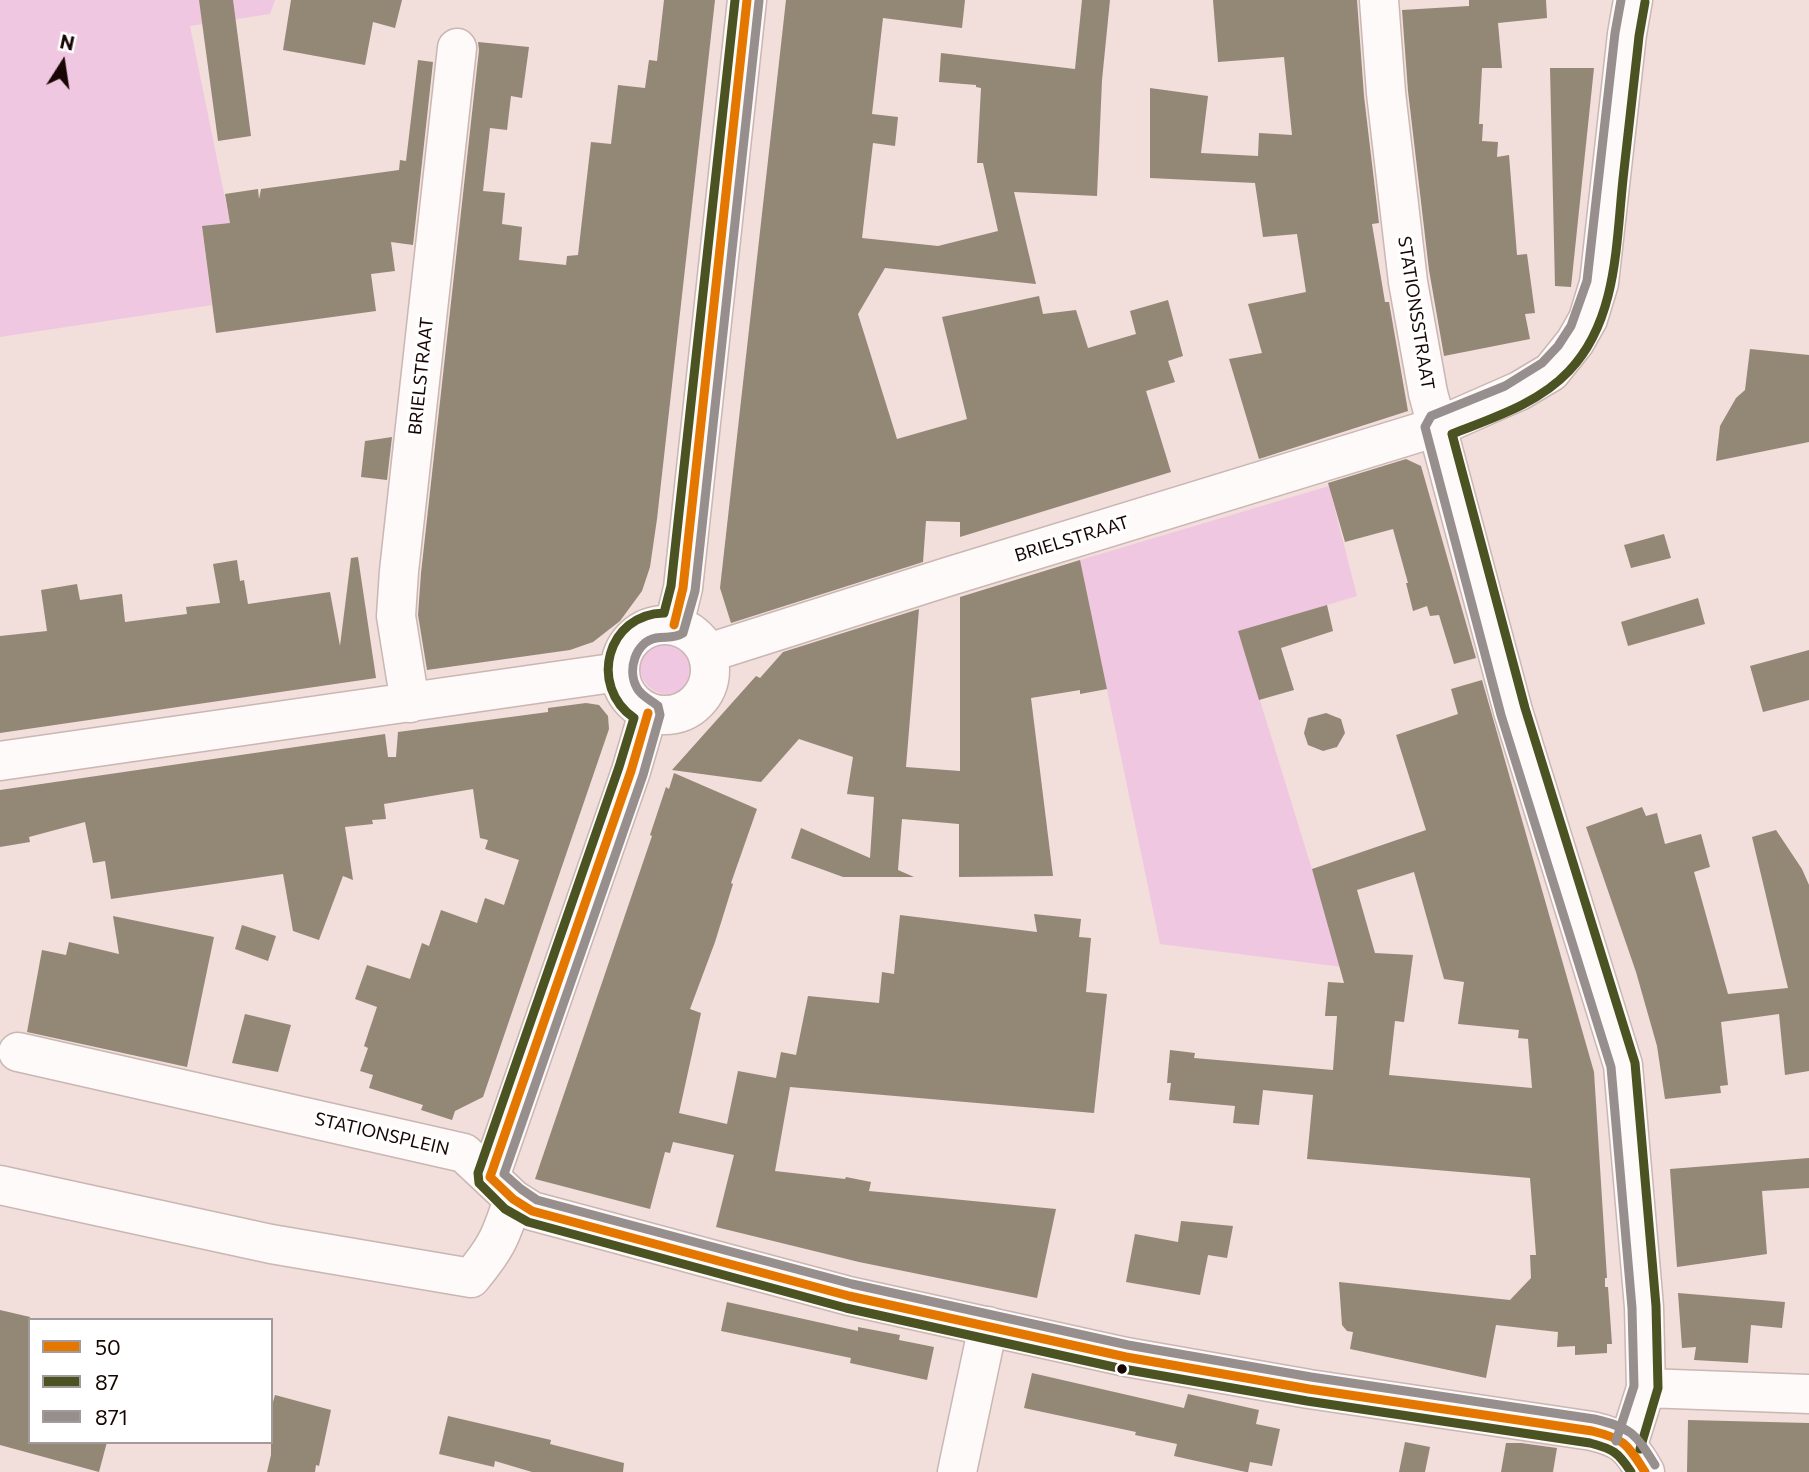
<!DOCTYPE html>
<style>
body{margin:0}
#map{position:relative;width:1809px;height:1472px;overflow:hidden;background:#f2deda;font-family:Commissioner,sans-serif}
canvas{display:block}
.legend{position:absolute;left:28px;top:1318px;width:245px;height:126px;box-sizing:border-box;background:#fff;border:2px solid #a39b9b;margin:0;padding:9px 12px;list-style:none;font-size:21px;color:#180604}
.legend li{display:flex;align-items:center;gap:14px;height:35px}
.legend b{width:35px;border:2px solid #a39b9b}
.north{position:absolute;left:28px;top:28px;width:70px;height:70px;-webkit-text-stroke:5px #fff;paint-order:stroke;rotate:12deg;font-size:19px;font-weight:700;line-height:28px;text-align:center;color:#180604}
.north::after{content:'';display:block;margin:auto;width:24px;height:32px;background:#180604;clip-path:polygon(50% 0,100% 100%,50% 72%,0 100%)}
</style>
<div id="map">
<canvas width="1809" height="1472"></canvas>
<ul class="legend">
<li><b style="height:9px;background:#e47700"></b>50</li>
<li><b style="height:9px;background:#4a5321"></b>87</li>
<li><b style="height:9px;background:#978f8e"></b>871</li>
</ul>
<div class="north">N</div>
</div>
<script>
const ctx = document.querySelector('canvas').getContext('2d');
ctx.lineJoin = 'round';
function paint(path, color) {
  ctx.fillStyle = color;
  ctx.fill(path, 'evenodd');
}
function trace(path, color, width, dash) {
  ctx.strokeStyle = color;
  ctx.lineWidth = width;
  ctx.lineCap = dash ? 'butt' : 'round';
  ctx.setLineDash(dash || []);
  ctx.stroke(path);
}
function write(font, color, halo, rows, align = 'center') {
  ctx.font = font + ' Commissioner,sans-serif';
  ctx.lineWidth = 7;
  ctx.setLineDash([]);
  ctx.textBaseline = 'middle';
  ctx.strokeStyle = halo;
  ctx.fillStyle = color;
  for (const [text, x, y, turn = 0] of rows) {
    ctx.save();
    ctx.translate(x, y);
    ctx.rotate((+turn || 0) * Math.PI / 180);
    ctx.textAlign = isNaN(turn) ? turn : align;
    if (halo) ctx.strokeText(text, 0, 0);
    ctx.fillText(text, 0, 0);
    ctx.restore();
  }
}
paint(new Path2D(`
 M 0,0 L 275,0 L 270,14 L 190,26 L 230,223 L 202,227 L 212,305 L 0,337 Z
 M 1329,486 L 1357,596 L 1239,632 L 1342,967 L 1160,944 L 1080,560 Z
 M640 667a27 27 0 1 1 54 0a27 27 0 1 1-54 0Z`), '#f0c7e0');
paint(new Path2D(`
 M 199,0 L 233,0 L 251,136 L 218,141 Z
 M 291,0 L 402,0 L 395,28 L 373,22 L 365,65 L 283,50 Z
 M 664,0 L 715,0 L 657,519 L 650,567 L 642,591 L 620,621 L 593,642 L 570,650 L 427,670 L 418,615 L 421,573 L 479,50 L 478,42 L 529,47 L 522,98 L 511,96 L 507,130 L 490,128 L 483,191 L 505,193 L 502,224 L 522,227 L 519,260 L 566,265 L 567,256 L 578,255 L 591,142 L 611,144 L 618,85 L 645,88 L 649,60 L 657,61 Z
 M 786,0 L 965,0 L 962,28 L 883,18 L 872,114 L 898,117 L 895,146 L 873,143 L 862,238 L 938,246 L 998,231 L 983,163 L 977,163 L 981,88 L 976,87 L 976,85 L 939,82 L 941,53 L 1075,69 L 1082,0 L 1110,0 L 1102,80 L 1097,196 L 1014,192 L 1036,284 L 885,268 L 858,314 L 897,439 L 967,419 L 942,317 L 1039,296 L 1043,314 L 1076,310 L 1088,348 L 1136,334 L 1130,311 L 1168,300 L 1183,356 L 1168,361 L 1175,382 L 1146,391 L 1171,472 L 960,537 L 960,522 L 926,521 L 923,562 L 731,623 L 720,588 Z
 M 1213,0 L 1357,0 L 1364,96 L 1379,223 L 1372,224 L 1385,302 L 1389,302 L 1408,411 L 1259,459 L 1229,359 L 1262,353 L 1248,304 L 1306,292 L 1297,234 L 1263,237 L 1255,183 L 1150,178 L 1150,88 L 1208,96 L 1201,153 L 1258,156 L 1259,133 L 1292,135 L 1284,57 L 1218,62 Z
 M 1469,0 L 1546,0 L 1547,18 L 1498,23 L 1502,68 L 1482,68 L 1479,124 L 1483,124 L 1482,141 L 1498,142 L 1497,157 L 1509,155 L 1517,255 L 1527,254 L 1535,313 L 1525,314 L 1530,339 L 1444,356 L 1429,270 L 1408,91 L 1402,10 L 1469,6 Z
 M 418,60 L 433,62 L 413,245 L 391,242 L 395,271 L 371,274 L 376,311 L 216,333 L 202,226 L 230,223 L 225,194 L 258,189 L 259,199 L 261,189 L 399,170 L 400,160 L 406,161 Z
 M 1550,68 L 1594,68 L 1571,287 L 1555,286 Z
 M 1750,349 L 1809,355 L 1809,442 L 1716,461 L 1720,426 L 1736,398 L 1745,390 Z
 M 392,437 L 387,480 L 361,477 L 365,441 Z
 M 1406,459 L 1421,466 L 1476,658 L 1454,664 L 1439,615 L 1430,616 L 1427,606 L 1413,611 L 1406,583 L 1408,583 L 1393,529 L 1345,542 L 1328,483 Z
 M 1664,534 L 1671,558 L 1631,568 L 1624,545 Z
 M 358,557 L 376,678 L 0,733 L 0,636 L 47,631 L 41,590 L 77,584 L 80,600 L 122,594 L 125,622 L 187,614 L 186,607 L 220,603 L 213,564 L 237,560 L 240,581 L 244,580 L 248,604 L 330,592 L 340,646 L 351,558 Z
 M 1080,560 L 1107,689 L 1080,694 L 1080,690 L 1031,698 L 1053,876 L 959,877 L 959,824 L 902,819 L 898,870 L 914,877 L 843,877 L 791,858 L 801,828 L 870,858 L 874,797 L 847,794 L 853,757 L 799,739 L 761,782 L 672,770 L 756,676 L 760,678 L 783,652 L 919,609 L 906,767 L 960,771 L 960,597 Z
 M 1698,598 L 1705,624 L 1628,646 L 1621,622 Z
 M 1327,605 L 1333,631 L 1281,648 L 1294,690 L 1259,700 L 1238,631 Z
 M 1809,650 L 1809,700 L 1763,712 L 1750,666 Z
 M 1482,680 L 1594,1072 L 1607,1278 L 1605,1278 L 1605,1287 L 1608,1287 L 1612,1344 L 1607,1344 L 1607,1353 L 1575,1355 L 1575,1346 L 1557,1347 L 1558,1332 L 1496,1325 L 1486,1378 L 1350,1349 L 1353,1332 L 1347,1331 L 1342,1325 L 1339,1282 L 1510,1300 L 1531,1278 L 1530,1255 L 1536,1255 L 1530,1178 L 1307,1159 L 1313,1095 L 1263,1090 L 1259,1125 L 1233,1123 L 1235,1106 L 1169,1100 L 1171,1083 L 1167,1083 L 1170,1050 L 1195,1053 L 1194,1058 L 1333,1070 L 1337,1016 L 1325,1016 L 1328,982 L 1344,983 L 1312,869 L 1426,830 L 1396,735 L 1458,714 L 1451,689 ZM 1414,872 L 1444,979 L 1464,982 L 1458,1024 L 1519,1030 L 1518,1038 L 1528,1039 L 1532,1088 L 1389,1075 L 1395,1021 L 1404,1022 L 1413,955 L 1375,953 L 1357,890 Z
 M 586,703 L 599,705 L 608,716 L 609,729 L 483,1097 L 455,1111 L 452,1120 L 421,1110 L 423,1105 L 369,1088 L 373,1075 L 360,1071 L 368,1048 L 364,1046 L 377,1007 L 355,999 L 367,965 L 410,979 L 422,943 L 429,946 L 441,910 L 477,923 L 485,898 L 504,905 L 519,860 L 485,849 L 488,840 L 480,838 L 473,789 L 384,804 L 386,819 L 372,820 L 373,824 L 345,827 L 353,880 L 343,876 L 319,940 L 293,931 L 283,874 L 111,899 L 105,861 L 93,863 L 85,822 L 29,837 L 30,842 L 0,847 L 0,790 L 385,734 L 388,757 L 396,757 L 398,732 L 548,712 L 548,708 Z
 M 1326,713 L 1341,719 L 1345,733 L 1337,747 L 1323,751 L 1308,745 L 1304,733 L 1308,718 Z
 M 674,773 L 757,809 L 731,883 L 733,884 L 715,942 L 690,1009 L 701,1013 L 679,1113 L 727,1124 L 738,1071 L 776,1078 L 781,1052 L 796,1055 L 808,996 L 879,1003 L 882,972 L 894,974 L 900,915 L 1037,932 L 1034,914 L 1081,919 L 1079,937 L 1091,938 L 1086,992 L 1107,994 L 1094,1113 L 790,1087 L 775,1171 L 845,1179 L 846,1177 L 871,1182 L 869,1191 L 1056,1209 L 1037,1298 L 859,1262 L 716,1227 L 734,1155 L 673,1142 L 670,1153 L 665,1152 L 650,1209 L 535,1179 L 652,836 L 650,835 L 666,787 L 669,789 Z
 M 1642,807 L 1646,816 L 1657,813 L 1665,844 L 1701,834 L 1710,867 L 1694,872 L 1728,994 L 1788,988 L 1752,837 L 1776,830 L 1802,869 L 1809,885 L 1809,1071 L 1785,1075 L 1779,1014 L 1721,1022 L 1728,1085 L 1720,1086 L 1721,1093 L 1665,1099 L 1657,1046 L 1636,972 L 1586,827 Z
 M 113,916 L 214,937 L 187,1067 L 27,1032 L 42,950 L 66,955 L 69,942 L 119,954 Z
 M 242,925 L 276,936 L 268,961 L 235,949 Z
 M 245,1014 L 291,1025 L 278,1072 L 232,1063 Z
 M 1809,1158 L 1809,1188 L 1762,1191 L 1767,1254 L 1677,1267 L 1670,1169 Z
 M 1181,1221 L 1233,1226 L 1227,1258 L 1208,1255 L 1200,1295 L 1126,1282 L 1135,1234 L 1178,1242 Z
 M 1678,1293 L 1785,1302 L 1782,1328 L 1751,1325 L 1748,1363 L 1694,1360 L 1696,1347 L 1682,1348 Z
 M 727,1302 L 858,1331 L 858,1327 L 900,1335 L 899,1340 L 934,1347 L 927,1380 L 850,1363 L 851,1358 L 721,1331 Z
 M 0,1310 L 30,1317 L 30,1442 L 107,1442 L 99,1472 L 0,1445 Z
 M 1032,1373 L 1184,1408 L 1188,1394 L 1259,1410 L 1256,1424 L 1280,1429 L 1272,1466 L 1250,1462 L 1248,1472 L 1246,1472 L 1174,1456 L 1177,1444 L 1135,1435 L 1136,1432 L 1024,1408 Z
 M 275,1395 L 331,1410 L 319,1466 L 316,1465 L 315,1472 L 267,1472 L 271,1455 L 271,1409 Z
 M 448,1416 L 551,1440 L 550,1444 L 624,1463 L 623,1472 L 532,1472 L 495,1461 L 494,1467 L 439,1454 Z
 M 1688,1420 L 1809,1423 L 1809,1472 L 1687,1472 Z
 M 1405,1442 L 1430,1447 L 1425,1472 L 1399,1472 Z
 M 1506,1443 L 1521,1443 L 1557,1448 L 1553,1472 L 1501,1472 Z`), '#938776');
const minor = new Path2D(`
 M 1379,0 L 1386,93 L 1408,282 L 1428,393 L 1513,711 L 1623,1065 L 1644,1307 L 1646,1388 L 1628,1445
 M620 670a45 45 0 1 1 90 0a45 45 0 1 1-90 0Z
 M 674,625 L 683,588 L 747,0
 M 708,653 L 947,577 L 1437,427 L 1519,391 L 1551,372 L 1575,342 L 1588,319 L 1599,283 L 1627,34 L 1633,0
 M 410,703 L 396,616 L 399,571 L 457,48
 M 0,761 L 619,672
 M 18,1052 L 464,1153 L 513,1199 L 532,1211 L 849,1296 L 1126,1357 L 1309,1389 L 1592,1431 C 1622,1438 1630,1445 1645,1472
 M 490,1177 L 631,771 L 648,713
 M 0,1185 L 271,1244 L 471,1278 C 496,1248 501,1237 513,1199
 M 1646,1388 L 1809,1394
 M 957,1472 L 988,1326`);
trace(minor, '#cab6b2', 41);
trace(minor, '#fdfaf9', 38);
trace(new Path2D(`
 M 674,625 L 683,588 L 747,0
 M 490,1177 L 513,1199 L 532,1211 L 849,1296 L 1126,1357 L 1309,1389 L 1592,1431 C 1625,1439 1627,1444 1645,1472
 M 490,1177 L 631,771 L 648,713`), '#e47700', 9);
trace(new Path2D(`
 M 735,0 L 671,586 L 664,613 C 607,614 588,686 634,718 L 619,767 L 478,1173 L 479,1183 L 505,1209 L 528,1222 L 846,1308 L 1123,1369 L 1307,1401 L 1590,1443 C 1613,1449 1618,1452 1631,1472
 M 1640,1449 L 1658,1388 L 1656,1306 L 1635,1063 L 1525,708 L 1452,434 C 1492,418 1538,404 1569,371 C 1617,321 1616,245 1623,179 C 1628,132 1634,84 1639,36 L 1645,2`), '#4a5321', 9);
trace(new Path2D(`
 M 759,1 L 695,591 L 683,633 C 674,639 666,636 656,638 C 635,642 627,671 637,688 C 641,696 651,700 658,706 L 660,715 L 643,775 L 504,1174 L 521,1189 L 537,1200 L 852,1284 L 1128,1345 L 1311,1377 L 1594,1419 C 1632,1428 1635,1433 1655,1465
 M 1616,1441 L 1634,1386 L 1632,1308 L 1611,1067 L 1501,715 L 1425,427 L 1431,416 L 1505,386 L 1542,363 L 1558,346 L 1571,326 L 1587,281 L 1615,33 L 1621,0`), '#978f8e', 9);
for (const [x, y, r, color] of [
 [1122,1369,6,"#180604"]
]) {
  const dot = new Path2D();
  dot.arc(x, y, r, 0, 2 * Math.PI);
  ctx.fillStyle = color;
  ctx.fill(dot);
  trace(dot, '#fff', 2.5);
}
write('18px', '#180604', '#fff', [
 ["STATIONSSTRAAT",1416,313,81],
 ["BRIELSTRAAT",421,376,-84],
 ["BRIELSTRAAT",1072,539,-17],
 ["STATIONSPLEIN",382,1134,13]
]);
</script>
